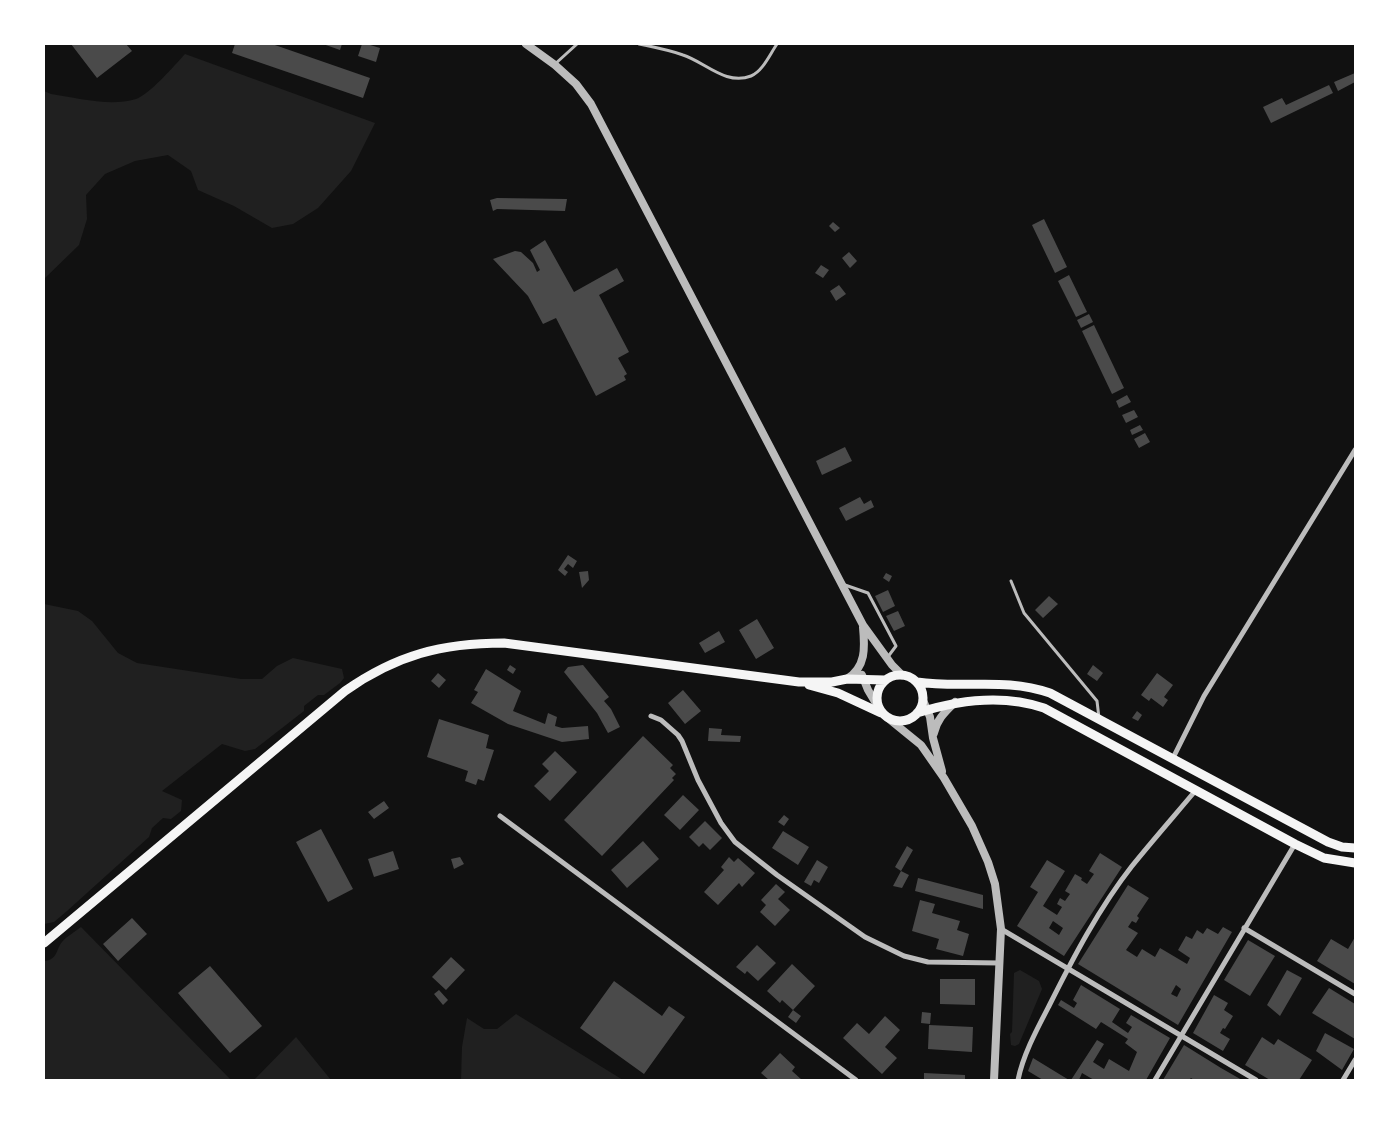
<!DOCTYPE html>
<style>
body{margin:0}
#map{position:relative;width:1399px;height:1124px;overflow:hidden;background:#111;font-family:Spectral,serif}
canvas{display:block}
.frame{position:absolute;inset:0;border:45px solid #fff;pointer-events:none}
</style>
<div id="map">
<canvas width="1399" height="1124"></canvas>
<div class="frame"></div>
</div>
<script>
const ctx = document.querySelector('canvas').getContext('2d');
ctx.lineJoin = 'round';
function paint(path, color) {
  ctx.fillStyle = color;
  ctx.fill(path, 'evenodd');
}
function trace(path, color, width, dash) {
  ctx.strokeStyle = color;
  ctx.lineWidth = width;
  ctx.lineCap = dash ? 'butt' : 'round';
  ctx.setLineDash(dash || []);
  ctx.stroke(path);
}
paint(new Path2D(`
 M 185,54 L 375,123 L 351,171 L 318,208 L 293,224 L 272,228 L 234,206 L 198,190 L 191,171 L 168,155 L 135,161 L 105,174 L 86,195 L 87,219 L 79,245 L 44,279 L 44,91 L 51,94 C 78,98 110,107 136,99 C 149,95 175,65 185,54 Z
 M 44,604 L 78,611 L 92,621 L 118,653 L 137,663 L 241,679 L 262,679 L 277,666 L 293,658 L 342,669 L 344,678 L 340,683 L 324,695 L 318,695 L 304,706 L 304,711 L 255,749 L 245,751 L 222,744 L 162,791 L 182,800 L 181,811 L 171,819 L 163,818 L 152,828 L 149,837 L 67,911 L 54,922 L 44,924 Z
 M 81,927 L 231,1080 L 44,1080 L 44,961 C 58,960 56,949 62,942 C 67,936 75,932 81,927 Z
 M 1020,970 L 1039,981 L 1042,989 L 1019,1044 L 1015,1046 L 1011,1045 L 1010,1034 L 1012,1032 L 1014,973 Z
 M 516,1014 L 623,1080 L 461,1080 L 462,1047 L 467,1018 L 484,1029 L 497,1029 Z
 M 296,1037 L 331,1080 L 254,1080 Z`), '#202020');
paint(new Path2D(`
 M 71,44 L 126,44 L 132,51 L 97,78 Z
 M 235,44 L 272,44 L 370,78 L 363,98 L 232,53 Z
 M 323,44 L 342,44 L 340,50 Z
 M 362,44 L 367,44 L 380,48 L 376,62 L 358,56 Z
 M 1355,73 L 1355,82 L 1338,91 L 1334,82 Z
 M 1329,85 L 1333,93 L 1271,123 L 1263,107 L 1282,98 L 1286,105 Z
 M 497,198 L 567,199 L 565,211 L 497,209 L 493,211 L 490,200 Z
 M 1044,219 L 1067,267 L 1055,273 L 1032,225 Z
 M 833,222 L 840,228 L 835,232 L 829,226 Z
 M 545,240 L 574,292 L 617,268 L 624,281 L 599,295 L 629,352 L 618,358 L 627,374 L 624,376 L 626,380 L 596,396 L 556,318 L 543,324 L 528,296 L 493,259 L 515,251 L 521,252 L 533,263 L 537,272 L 540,270 L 530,250 Z
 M 849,252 L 857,261 L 850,268 L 842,258 Z
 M 821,265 L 829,270 L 823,278 L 815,273 Z
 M 1069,275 L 1087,312 L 1076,317 L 1058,281 Z
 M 839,285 L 846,294 L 836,301 L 830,291 Z
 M 1089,314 L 1093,322 L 1081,328 L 1077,320 Z
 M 1094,325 L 1124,388 L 1112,394 L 1082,331 Z
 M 1127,395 L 1131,402 L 1119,408 L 1116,401 Z
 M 1134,410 L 1138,417 L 1126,423 L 1122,415 Z
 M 1140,425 L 1143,430 L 1132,435 L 1130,430 Z
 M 1145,433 L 1150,442 L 1139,448 L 1134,439 Z
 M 845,447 L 852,461 L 822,475 L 816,461 Z
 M 860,497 L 864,504 L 871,500 L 874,507 L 846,521 L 839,508 Z
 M 568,555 L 577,561 L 573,568 L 568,564 L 564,569 L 568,572 L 565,576 L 558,570 Z
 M 588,571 L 589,580 L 582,588 L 579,572 Z
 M 886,573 L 892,576 L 889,582 L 883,578 Z
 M 888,590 L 895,606 L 883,612 L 875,596 Z
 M 1049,596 L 1058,604 L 1043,618 L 1035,610 Z
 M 898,611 L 905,626 L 894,631 L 886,616 Z
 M 757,619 L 774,648 L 756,659 L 739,630 Z
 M 719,631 L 725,642 L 705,653 L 699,643 Z
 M 510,665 L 516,669 L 513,674 L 507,670 Z
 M 583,665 L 609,697 L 604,701 L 611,709 L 620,727 L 608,733 L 597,713 L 564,672 L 568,667 Z
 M 1093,665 L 1103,673 L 1097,681 L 1087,674 Z
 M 486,669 L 521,691 L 513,711 L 545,724 L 548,713 L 557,717 L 555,726 L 562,728 L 588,726 L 589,739 L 562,742 L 508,724 L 471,703 L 478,692 L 474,690 Z
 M 438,673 L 446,680 L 439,688 L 431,681 Z
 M 1157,673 L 1173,685 L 1164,697 L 1168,700 L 1163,707 L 1151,698 L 1149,701 L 1141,695 Z
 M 683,690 L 701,711 L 685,724 L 668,703 Z
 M 1137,711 L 1142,715 L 1138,721 L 1132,718 Z
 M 439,719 L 489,735 L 486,748 L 494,750 L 484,781 L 478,779 L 476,785 L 465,781 L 468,771 L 427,757 Z
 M 709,728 L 722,729 L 721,735 L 741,736 L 740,742 L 708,741 Z
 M 643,736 L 673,765 L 670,768 L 676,774 L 672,778 L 674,780 L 602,856 L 564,820 Z
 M 555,751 L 577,772 L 550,801 L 534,786 L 549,771 L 542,764 Z
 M 683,795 L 699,810 L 680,830 L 664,815 Z
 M 384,801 L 389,808 L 374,819 L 368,812 Z
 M 784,815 L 789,819 L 784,826 L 778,822 Z
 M 705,821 L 722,838 L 710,850 L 703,843 L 699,847 L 689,837 Z
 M 321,829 L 353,889 L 328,902 L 296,842 Z
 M 783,831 L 809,847 L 798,865 L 772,848 Z
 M 643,841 L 659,859 L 627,888 L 611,870 Z
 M 907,846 L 913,850 L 901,871 L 895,867 Z
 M 393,851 L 399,869 L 374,877 L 368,859 Z
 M 1100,853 L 1122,867 L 1064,956 L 1017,926 L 1038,892 L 1030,887 L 1047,860 L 1065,871 L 1043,906 L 1057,915 L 1062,907 L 1057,904 L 1060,898 L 1065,901 L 1070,894 L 1065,891 L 1075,874 L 1082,878 L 1081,880 L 1087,884 L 1094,874 L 1089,871 ZM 1053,921 L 1063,928 L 1059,935 L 1049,928 Z
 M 460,857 L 464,864 L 454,869 L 451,859 Z
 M 729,857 L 734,862 L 738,858 L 755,873 L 742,887 L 739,883 L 718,905 L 704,892 L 724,870 L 721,867 Z
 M 817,860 L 828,867 L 819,883 L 814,880 L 811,886 L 804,882 Z
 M 901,871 L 909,875 L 902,888 L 893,886 Z
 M 918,878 L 983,895 L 983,909 L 915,891 Z
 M 776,884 L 785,892 L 778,899 L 790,910 L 775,926 L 760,912 L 766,905 L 761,900 Z
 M 1128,885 L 1149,898 L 1137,916 L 1139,918 L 1136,923 L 1132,921 L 1128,927 L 1138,933 L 1126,950 L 1137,957 L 1142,949 L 1155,957 L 1160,948 L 1187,964 L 1190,958 L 1178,950 L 1186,936 L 1192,939 L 1197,930 L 1203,934 L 1207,928 L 1218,934 L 1223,927 L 1232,932 L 1178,1025 L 1078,964 ZM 1176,985 L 1181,989 L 1177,997 L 1171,994 Z
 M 920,900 L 935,904 L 932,913 L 960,921 L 957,930 L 969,934 L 963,956 L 936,949 L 939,939 L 912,931 Z
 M 132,918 L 147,934 L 118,961 L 103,944 Z
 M 1355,937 L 1355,984 L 1317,961 L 1331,939 L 1348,949 Z
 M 1248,940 L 1275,956 L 1250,996 L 1224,980 Z
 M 757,945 L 776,963 L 758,981 L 747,971 L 745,974 L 736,967 Z
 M 451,957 L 465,970 L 446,990 L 432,977 Z
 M 792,964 L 815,986 L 793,1010 L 782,1000 L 780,1003 L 767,991 Z
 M 210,966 L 262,1026 L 230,1053 L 178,993 Z
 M 1287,970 L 1302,978 L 1280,1016 L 1267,1005 Z
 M 940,979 L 975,979 L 975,1005 L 940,1004 Z
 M 614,981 L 662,1016 L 669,1006 L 685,1017 L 644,1074 L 580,1028 Z
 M 1081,985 L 1120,1009 L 1112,1022 L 1128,1033 L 1132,1027 L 1126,1023 L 1131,1015 L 1170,1038 L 1146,1080 L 1094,1080 L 1082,1073 L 1079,1080 L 1071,1080 L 1097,1040 L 1104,1044 L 1093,1062 L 1104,1069 L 1109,1059 L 1129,1071 L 1137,1052 L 1125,1043 L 1128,1039 L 1109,1027 L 1101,1022 L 1096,1029 L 1058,1005 L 1061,1000 L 1074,1008 L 1077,1003 L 1073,1000 Z
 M 1329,988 L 1355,1004 L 1355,1039 L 1312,1013 Z
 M 439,990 L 448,1000 L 443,1005 L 434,994 Z
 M 1214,995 L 1228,1003 L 1224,1010 L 1233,1016 L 1225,1029 L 1223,1028 L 1220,1033 L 1230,1039 L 1223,1051 L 1193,1033 Z
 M 793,1010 L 801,1016 L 796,1023 L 788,1017 Z
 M 922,1012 L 931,1013 L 930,1024 L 921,1023 Z
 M 885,1016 L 900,1030 L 885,1047 L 897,1058 L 882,1074 L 843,1038 L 857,1023 L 869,1034 Z
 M 929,1025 L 973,1027 L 972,1052 L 928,1049 Z
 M 1325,1033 L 1354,1049 L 1342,1070 L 1316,1051 Z
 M 1262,1037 L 1274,1045 L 1278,1039 L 1312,1060 L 1299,1080 L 1270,1080 L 1245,1065 Z
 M 1184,1045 L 1221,1068 L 1242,1080 L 1194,1080 L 1191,1078 L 1189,1080 L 1163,1080 Z
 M 780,1053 L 795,1067 L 792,1071 L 802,1080 L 769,1080 L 761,1073 Z
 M 1033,1058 L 1069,1080 L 1043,1080 L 1028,1071 Z
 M 924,1073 L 965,1075 L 965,1080 L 924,1080 Z`), '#4a4a4a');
trace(new Path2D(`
 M 639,44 C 653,47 669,50 683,55 C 705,62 726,86 751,76 C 763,71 770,54 777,44
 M 555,64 L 577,44
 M 1011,581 L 1024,613 L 1097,701 L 1099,718
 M 845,585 L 868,593 L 896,646 L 887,658`), '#bcbcbc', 3);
trace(new Path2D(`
 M 651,716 L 661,720 L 678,735 L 682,741 L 698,780 L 721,823 L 735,842 L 777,875 L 865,937 L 904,956 L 928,962 L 999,963
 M 1173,758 L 1204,696 L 1355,450
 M 500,816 L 856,1080
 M 1244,928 L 1355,994
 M 1001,929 L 1256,1080
 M 1018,1080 C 1023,1055 1037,1029 1049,1006 C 1073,958 1099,908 1132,866 C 1153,840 1175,815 1196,790
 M 1155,1080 L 1295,844
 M 1343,1080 L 1355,1060`), '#bcbcbc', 5);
trace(new Path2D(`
 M 526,44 L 555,65 L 576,84 L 591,104 L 863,625 L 892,665 L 902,675
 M 862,675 L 868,690 L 877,705
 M 847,679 C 866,667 865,648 863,627
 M 923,700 L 930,717 L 933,738 L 942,771
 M 889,719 L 921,745 L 944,778 L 972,826 L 988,862 L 995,884 L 1001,929 L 994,1080
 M 934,733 C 937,719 945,712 955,702`), '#bcbcbc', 8);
trace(new Path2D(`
 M877 698a23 23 0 1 1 46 0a23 23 0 1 1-46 0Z
 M 917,682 C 964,689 1004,677 1050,693 L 1328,842 L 1342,847 L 1355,848
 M 809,685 L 838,693 L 881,713
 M 917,713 C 958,700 1003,694 1044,708 L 1295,844 L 1324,858 L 1355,863
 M 44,943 L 345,691 C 396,655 442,643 504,643 L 799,682 L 832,682 L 847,679 L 885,680`), '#f5f5f5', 9);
</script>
